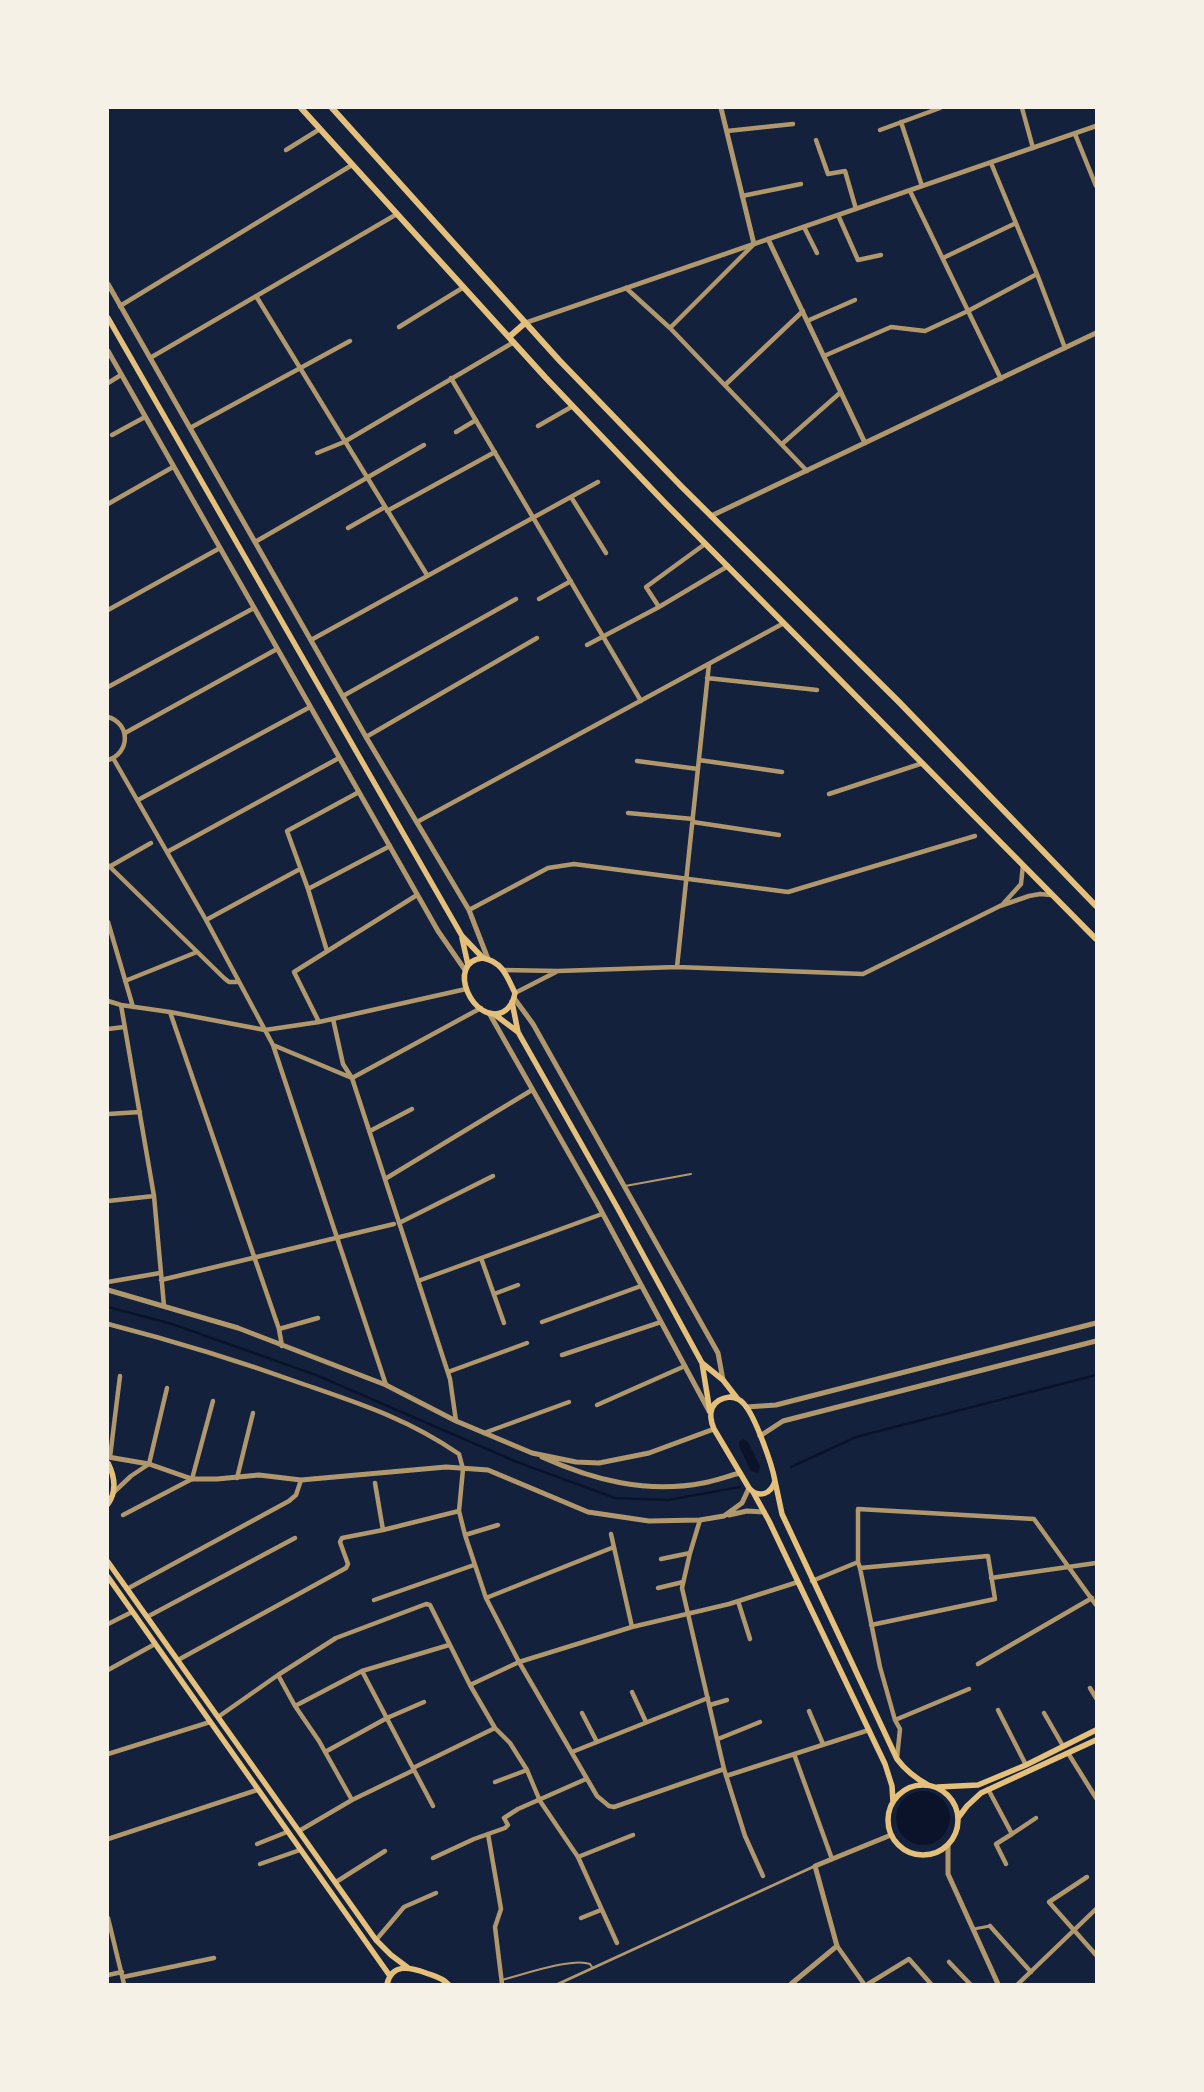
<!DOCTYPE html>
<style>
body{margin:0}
#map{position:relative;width:1204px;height:2092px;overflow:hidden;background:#14213d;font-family:Helvetica,sans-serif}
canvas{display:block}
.frame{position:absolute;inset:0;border:109px solid #f6f1e7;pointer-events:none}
</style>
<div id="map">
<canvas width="1204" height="2092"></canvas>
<div class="frame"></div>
</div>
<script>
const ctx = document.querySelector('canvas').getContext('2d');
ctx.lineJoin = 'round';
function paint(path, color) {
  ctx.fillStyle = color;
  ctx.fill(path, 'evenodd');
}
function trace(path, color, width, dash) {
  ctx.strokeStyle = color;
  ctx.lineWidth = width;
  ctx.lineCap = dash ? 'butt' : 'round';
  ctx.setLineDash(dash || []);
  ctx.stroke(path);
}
paint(new Path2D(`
 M 743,1439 L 748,1442 L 760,1466 L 758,1473 L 751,1471 L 739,1446 L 739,1442 Z
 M896 1818a27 27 0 1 1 54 0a27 27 0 1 1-54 0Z`), '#0b132b');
trace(new Path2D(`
 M 108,1307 L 172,1324 L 316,1375 L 517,1462 L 615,1498 L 668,1500 L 740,1487
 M 791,1467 L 856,1437 L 1096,1375`), '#0b132b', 2.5);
trace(new Path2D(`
 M 625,1186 L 691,1174
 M 502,1980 C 522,1975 573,1957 590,1964 L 592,1967`), '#b1986c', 2);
trace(new Path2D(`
 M 974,1929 L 990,1926
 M 558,1984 L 815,1866`), '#b1986c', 3);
trace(new Path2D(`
 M 1022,108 L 1033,148
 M 901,122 L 922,186
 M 880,130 L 940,108
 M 727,131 L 793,124
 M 1075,134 L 1096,186
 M 816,140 L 828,174 L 845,171 L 856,209
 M 286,150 L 320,129
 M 991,163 L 1037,274 L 1065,348
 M 910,191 L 1001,379
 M 742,196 L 801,184
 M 838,215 L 858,260 L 881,255
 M 804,227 L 817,253
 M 943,258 L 1016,223
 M 626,288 L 670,328 L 807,471
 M 256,296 L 427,575
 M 120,306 L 352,165
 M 807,321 L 855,300
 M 399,327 L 464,287
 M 670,328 L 754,244
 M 824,356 L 891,327 L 925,331 L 968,311 L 1037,274
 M 150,358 L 397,214
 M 451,378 L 641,701
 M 108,383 L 121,375
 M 725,385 L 803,311
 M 538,426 L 573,406
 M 190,428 L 350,341
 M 456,432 L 476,420
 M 112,435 L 145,417
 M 782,444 L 841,392
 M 317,453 L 344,442 L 514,342
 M 571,497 L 606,553
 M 108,504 L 173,467
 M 387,511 L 495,452
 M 348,528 L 385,507
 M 255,542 L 424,445
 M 539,599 L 571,581
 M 659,607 L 646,587 L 705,544
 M 108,610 L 220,548
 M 311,640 L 598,482
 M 587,645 L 659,607 L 728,566
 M 707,678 L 817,690
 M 108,687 L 254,608
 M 343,696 L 516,599
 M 108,717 C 131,724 130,753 108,760
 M 125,733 L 277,649
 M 366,737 L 537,638
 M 113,758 L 206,920 L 273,1045 L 386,1385
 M 699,760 L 782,772
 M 637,761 L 698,769
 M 829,794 L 923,763
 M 138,800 L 310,707
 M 628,813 L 693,819
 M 417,822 L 784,623
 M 693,822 L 779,835
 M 167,852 L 339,758
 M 108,865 L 224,978 L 229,982 L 238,982
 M 109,867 L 151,843
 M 308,889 L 390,846
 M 1003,904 L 1021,884 L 1023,865
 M 469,910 L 548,868 L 574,864 L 788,892 L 975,836
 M 206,920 L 300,869
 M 108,922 L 133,1007
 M 327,951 L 308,889 L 287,831 L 359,792
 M 677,967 L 709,664
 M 503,970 L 558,971 L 677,967 L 863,974 L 1000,906 L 1029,896 L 1040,894 L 1051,895
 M 125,981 L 197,952
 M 515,993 L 556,972
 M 108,1001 L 121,1005 L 170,1012 L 265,1030 L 319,1022 L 466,989
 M 121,1005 L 154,1196 L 164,1306
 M 170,1012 L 279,1329 L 282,1346
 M 333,1019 L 343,1064 L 352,1078 L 450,1379 L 456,1421
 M 319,1022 L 294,972 L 417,895
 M 108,1029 L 124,1027
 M 273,1045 L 352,1078 L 481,1008
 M 108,1114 L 140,1112
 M 370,1131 L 412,1109
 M 385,1179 L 532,1090
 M 108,1201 L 154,1196
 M 399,1223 L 493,1176
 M 481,1258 L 504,1323
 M 161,1280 L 394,1224
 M 418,1281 L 602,1214
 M 108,1282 L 160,1273
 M 494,1294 L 518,1285
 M 542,1322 L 641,1286
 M 108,1324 C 174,1341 239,1361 303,1384 C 361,1404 408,1419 459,1454 L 463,1469 L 459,1511 L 465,1535 L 486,1598 L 519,1662 L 597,1796 L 609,1806 L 614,1807 L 724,1769
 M 279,1329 L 318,1318
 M 562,1355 L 661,1322
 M 448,1372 L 527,1343
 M 597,1405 L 685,1366
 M 484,1433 L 569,1402
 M 110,1457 L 120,1376
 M 237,1478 L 253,1413
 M 375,1483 L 383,1530
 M 113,1493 L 131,1476 L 149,1464 L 167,1388
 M 123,1515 L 192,1479 L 213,1401
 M 700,1520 L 690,1553 L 682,1588 L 724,1769 L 745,1836 L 763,1876
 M 611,1534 L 632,1627
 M 465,1535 L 498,1525
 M 661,1559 L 690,1553
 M 860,1568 L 988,1556 L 995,1599 L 871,1625
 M 991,1578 L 1096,1563
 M 812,1581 L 858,1562
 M 658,1588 L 683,1582
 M 127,1589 L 289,1501 L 296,1495 L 301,1480
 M 486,1598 L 614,1547
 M 374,1600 L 474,1565
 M 738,1601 L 750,1639
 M 147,1617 L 295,1538
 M 108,1624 L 132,1612
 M 178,1660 L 346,1568 L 348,1564 L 340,1542 L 342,1538 L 383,1530 L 459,1511
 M 978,1664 L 1092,1598
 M 108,1670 L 155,1644
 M 362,1671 L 413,1768
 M 278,1675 L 295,1706 L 319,1741 L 352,1800
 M 470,1685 L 519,1662 L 632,1627 L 729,1604 L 798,1582
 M 1090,1688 L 1096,1698
 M 632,1692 L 646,1722
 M 710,1705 L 727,1700
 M 295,1706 L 362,1671 L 449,1645
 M 998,1710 L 1026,1765
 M 809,1711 L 823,1744
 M 582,1713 L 597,1742
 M 1044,1713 L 1063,1746
 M 218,1717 L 278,1675 L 336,1638 L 426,1604 L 430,1605 L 470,1685 L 495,1728 L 510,1743 L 527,1770 L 540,1801 L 578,1857 L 617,1943
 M 895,1720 L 969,1689
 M 718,1739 L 760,1722
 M 325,1752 L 387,1718 L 424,1702
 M 572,1752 L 708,1698
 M 1068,1753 L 1096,1798
 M 108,1754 L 210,1722
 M 794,1754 L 832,1859
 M 897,1758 L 900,1729 L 895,1720 L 880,1667 L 860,1568 L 858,1562 L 858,1509 L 1034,1519 L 1096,1605
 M 414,1770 L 433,1806
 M 726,1776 L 869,1730
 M 495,1782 L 527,1770
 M 988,1789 L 1012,1834 L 1036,1818
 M 299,1831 L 352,1800 L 414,1770 L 413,1768 L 495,1728
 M 488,1834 L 501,1909 L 495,1927 L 502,1984
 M 108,1839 L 257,1790
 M 257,1844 L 287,1832
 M 578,1857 L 633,1835
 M 433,1858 L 474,1839 L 505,1828 L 508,1825 L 504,1818 L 518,1809 L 586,1779
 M 260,1864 L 300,1850
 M 1006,1864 L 996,1844 L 1012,1834
 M 1087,1877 L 1049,1902 L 1096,1955
 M 336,1882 L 385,1851
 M 108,1918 L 124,1984
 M 581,1918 L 601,1910
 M 990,1926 L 1031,1972
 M 376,1940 L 404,1907 L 436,1893
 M 837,1946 L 864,1984
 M 949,1962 L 970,1984
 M 108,1975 L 122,1972
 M 123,1977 L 214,1958
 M 868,1984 L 909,1959 L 931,1984
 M 1018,1984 L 1096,1909`), '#b1986c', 4.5);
trace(new Path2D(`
 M 721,108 L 754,244
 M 768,239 L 865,443
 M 108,284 L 366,737 L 469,910 L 488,959
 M 525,323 L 1096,126
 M 108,351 L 438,931 L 465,970
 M 711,516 L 1096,333
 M 514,998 L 533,1024 L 718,1353 L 723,1380
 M 489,1013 L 597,1203 L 709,1411
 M 108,1290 L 238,1328 L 386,1385 L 456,1421 L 532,1453 L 576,1462 L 599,1463 L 649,1453 L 714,1429
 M 746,1407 L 776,1405 L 1096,1323
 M 760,1436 L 783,1421 L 1096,1341
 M 108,1457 L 149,1464 L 192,1479 L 217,1479 L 259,1475 L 301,1480 L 446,1467 L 488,1470 L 588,1512 L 649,1521 L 700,1520 L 724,1516 L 742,1503 L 749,1488
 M 542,1457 C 593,1480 647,1494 703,1483 C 715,1481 728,1476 740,1473
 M 729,1515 L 747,1511 L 764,1512
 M 948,1845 L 948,1874 L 998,1984
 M 791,1984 L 837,1946 L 815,1866 L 891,1835`), '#b1986c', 5);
trace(new Path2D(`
 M 108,318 L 462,936 L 483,958
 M 462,938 L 468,965
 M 483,958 C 503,962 507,977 515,993 C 514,1001 509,1009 503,1012 C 474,1026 444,962 483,958 Z
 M 512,1002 L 518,1032
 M 494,1014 L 518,1032 L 617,1207 L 702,1363 L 723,1380 L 737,1398
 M 702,1363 L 710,1412
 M 730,1397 C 736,1398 740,1399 744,1404 C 755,1416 772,1464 775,1481 C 771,1494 759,1499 749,1488 L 714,1429 C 707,1413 711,1399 730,1397 Z
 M 108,1463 C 115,1477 117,1491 108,1504
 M 775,1481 L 782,1514 L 897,1759 C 906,1771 915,1778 928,1785
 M 753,1492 L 769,1521 L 885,1764 L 892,1786 L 893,1802
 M 108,1562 L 376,1940 L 391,1955 L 407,1967
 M 108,1577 L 390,1976
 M888 1820a35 35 0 1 1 70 0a35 35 0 1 1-70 0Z
 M 938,1787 L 978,1785 L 1026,1765 L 1096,1730
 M 958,1818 L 967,1806 L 981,1793 L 1096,1740
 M 387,1984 C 392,1963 410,1967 426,1973 C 434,1976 443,1978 448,1984`), '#e5c07b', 5.5);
trace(new Path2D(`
 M 301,108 L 545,377 L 666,504 L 1096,939
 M 332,108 L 559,360 L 681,486 L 899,702 L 1096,906
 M 509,337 L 525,323`), '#e5c07b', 6);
</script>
